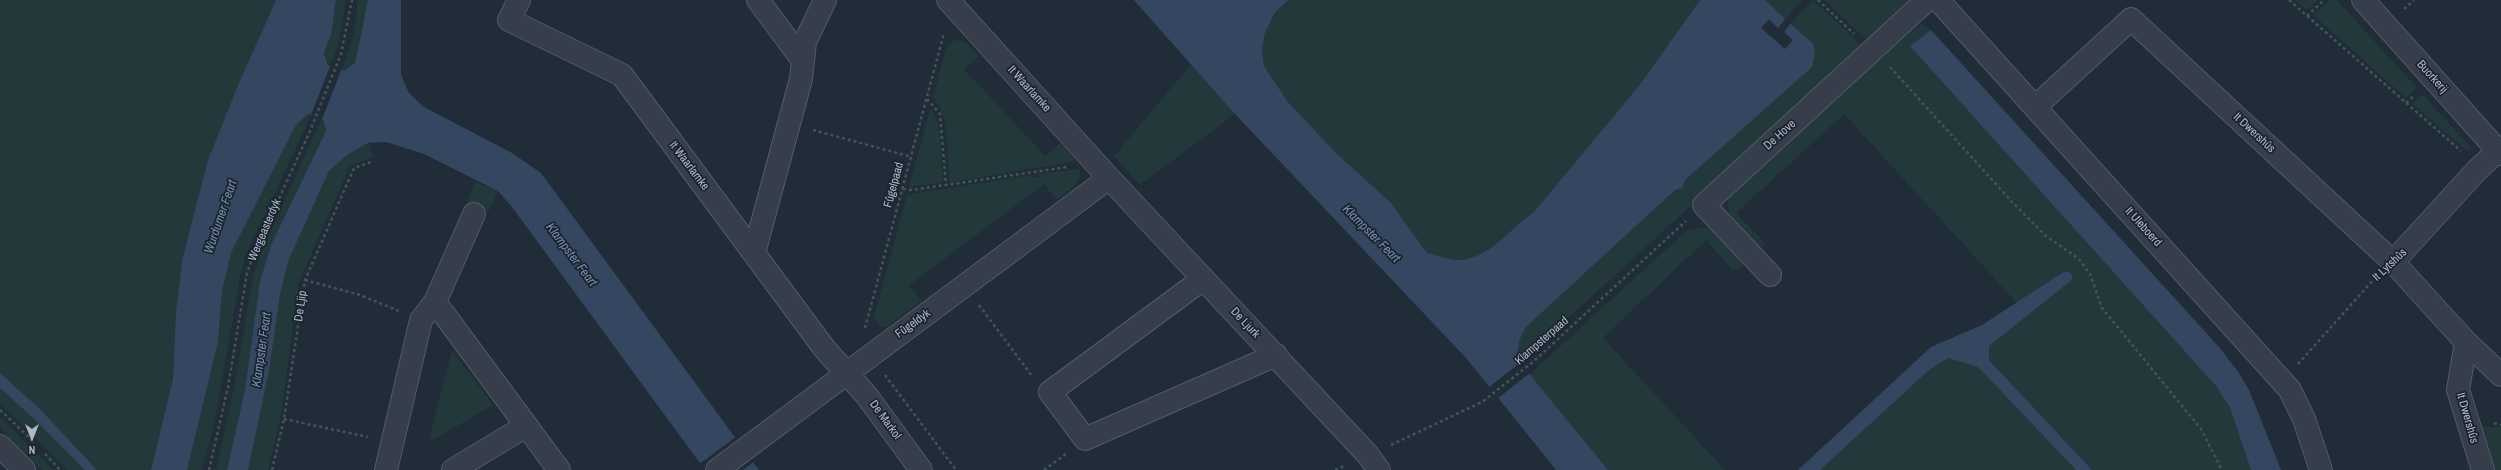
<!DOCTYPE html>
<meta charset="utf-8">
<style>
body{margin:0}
#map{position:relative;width:2501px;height:470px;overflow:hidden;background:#212c39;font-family:"Archivo Narrow",sans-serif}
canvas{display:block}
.north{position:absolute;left:12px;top:418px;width:40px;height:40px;-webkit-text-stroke:3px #1a232e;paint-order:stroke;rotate:180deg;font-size:11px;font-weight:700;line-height:16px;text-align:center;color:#afb8c6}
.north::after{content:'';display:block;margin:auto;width:14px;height:18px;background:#afb8c6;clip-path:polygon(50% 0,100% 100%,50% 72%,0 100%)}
</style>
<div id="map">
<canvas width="2501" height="470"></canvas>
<div class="north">N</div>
</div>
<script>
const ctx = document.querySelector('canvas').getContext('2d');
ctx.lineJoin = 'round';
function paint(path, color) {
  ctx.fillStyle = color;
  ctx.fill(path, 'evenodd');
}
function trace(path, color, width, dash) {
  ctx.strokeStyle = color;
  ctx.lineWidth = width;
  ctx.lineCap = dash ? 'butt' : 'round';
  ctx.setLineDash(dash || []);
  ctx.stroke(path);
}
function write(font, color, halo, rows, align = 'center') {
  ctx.font = font + ' "Archivo Narrow",sans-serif';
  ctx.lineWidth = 3.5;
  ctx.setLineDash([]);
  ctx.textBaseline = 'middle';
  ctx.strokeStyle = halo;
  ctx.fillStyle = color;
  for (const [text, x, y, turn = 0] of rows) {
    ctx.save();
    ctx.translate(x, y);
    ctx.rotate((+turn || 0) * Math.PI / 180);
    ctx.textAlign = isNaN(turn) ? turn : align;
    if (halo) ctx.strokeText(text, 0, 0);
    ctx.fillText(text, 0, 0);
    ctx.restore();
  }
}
paint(new Path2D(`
 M 0,0 L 276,0 L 238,85 L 208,160 L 176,311 L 173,379 L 151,470 L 97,470 L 39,408 L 0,373 Z
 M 336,0 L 345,0 C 344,23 339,45 330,66 L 324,53 L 331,35 Z
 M 358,0 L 368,0 L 355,63 L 344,71 L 342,70 L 354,33 Z
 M 1288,0 L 1700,0 L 1638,87 L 1534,212 C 1510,228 1492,257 1460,260 C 1451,261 1437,255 1427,253 L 1391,203 L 1337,154 L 1288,102 L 1264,66 L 1262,49 L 1265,33 L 1276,13 Z
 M 1765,0 L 1802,0 L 1786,19 Z
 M 1813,0 L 1861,45 L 1861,50 L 1519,363 C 1511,352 1521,338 1526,327 L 1736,133 L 1813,44 L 1791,24 Z
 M 1824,0 L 1915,0 L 1867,40 Z
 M 2295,0 L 2318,0 L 2307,10 Z
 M 2330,0 L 2337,0 L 2417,88 L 2406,98 L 2313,15 Z
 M 1921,24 L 1931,30 L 1911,47 L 2216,386 L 2230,408 L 2251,470 L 2092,470 L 1989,360 L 1988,346 L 2069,282 L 2073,279 L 2069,272 L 2065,271 L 2017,303 L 1844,114 L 1736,213 L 1765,243 L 1761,247 C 1742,238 1724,217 1729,195 L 1831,100 Z
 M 955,40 C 967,40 971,48 979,56 L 964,69 L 1045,156 L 1060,143 L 1076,161 L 952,182 L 949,180 C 947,153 951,119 933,97 L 947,46 Z
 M 1192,63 L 1235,114 L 1140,185 L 1114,156 Z
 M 2422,94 L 2471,147 L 2467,151 L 2412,103 Z
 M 930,110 C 943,117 941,166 943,181 L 940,183 L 909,187 Z
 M 308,114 L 310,115 L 305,129 L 248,250 L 241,272 L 215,420 L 202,470 L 187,470 L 218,342 L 222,291 L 231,253 L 296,125 Z
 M 321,120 L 324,121 L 326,131 L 271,245 L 260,281 L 245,390 L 227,470 L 216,470 L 234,388 L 253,275 L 260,255 Z
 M 369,143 L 373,157 L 350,166 L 299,282 L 281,416 L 268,470 L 248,470 L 269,371 L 280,295 L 289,259 L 329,171 L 347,155 Z
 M 1080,169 C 1082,185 1067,192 1056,200 L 1044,184 L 909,285 L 921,301 L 887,326 L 880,327 L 874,317 L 907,195 L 1030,175 L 1031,178 L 1039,177 L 1038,174 Z
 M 475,182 L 498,191 L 489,211 L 467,201 Z
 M 1703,227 C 1719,231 1738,248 1742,265 L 1738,269 L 1732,269 L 1706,240 L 1603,338 L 1725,470 L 1608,470 L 1529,375 L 1687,230 Z
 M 452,350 L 493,405 L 433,440 L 430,436 Z
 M 1948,358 L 1978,367 L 2076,470 L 1820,470 L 1928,371 Z
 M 0,388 L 32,417 L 85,470 L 68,470 L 0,403 Z
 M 0,417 L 53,470 L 42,470 L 0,428 Z
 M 2482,427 L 2501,427 L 2501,470 L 2495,470 Z`), '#23383a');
paint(new Path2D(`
 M 276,0 L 336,0 L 331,35 L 324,53 L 328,65 L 344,71 L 355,63 L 368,0 L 401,0 L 401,75 L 409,93 L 424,107 L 512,153 L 541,173 L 759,470 L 705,470 L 512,207 L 498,191 L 424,154 L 386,142 L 368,143 L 347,155 L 329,171 L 289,259 L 280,295 L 269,371 L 248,470 L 227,470 L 245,390 L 260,281 L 271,245 L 326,131 L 324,121 L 308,114 L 296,125 L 231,253 L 222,291 L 218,342 L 187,470 L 151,470 L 173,379 L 176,311 L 183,257 L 208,160 L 238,85 Z
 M 1134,0 L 1288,0 L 1275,13 L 1265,33 L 1262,49 L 1264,66 L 1288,102 L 1337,154 L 1391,203 L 1427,253 C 1437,255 1451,261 1460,260 C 1492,257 1510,228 1534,212 L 1638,87 L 1700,0 L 1765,0 L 1813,44 L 1815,53 L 1812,67 L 1685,180 L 1682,188 L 1675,190 L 1526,327 L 1519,341 L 1517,359 L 1608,470 L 1556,470 L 1467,359 L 1235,114 Z
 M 1931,30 L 2219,347 L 2239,373 L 2249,390 L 2281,470 L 2251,470 L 2230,408 L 2216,386 L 1910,46 Z
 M 2065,271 L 2071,273 L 2073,279 L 1989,346 L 1989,360 L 2092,470 L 2076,470 L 1978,367 L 1948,358 L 1928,371 L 1820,470 L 1798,470 L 1931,347 L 1982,325 Z
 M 0,373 L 39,408 L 97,470 L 85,470 L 32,417 L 0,388 Z`), '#354760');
paint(new Path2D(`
 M 1787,17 L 1792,22 L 1784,32 L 1793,40 L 1785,49 L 1761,28 L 1769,19 L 1778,28 Z
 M 331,64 L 342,68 L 321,122 L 310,117 Z
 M 1521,362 L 1530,373 L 1497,399 L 1488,388 Z
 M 737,436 L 755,461 L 743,470 L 702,470 L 698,465 Z`), '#212c39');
const minor = new Path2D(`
 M 519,0 L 509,20 L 622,75 L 824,348 L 867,396 L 921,470
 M 948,0 L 1109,178 L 1368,455 L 1379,470
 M 1938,0 L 2290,390 L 2304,419 L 2321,470
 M 2363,0 L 2501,154
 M 803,61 L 805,42 L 825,0
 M 2035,107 L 2131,19 L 2393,262 L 2466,342 L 2501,375
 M 754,253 L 801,79 L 803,61 L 758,0
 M 2393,262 L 2477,170 L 2501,148
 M 1770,275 L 1704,205 L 1927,0
 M 1203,279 L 1050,392 L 1085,439 L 1276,355
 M 435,302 L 559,470
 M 2466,342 L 2458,390 L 2483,470
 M 0,446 L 24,470
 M 386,470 L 421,320 L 435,302 L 474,214
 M 453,470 L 526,426
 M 717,470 L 1109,178`);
trace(minor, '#525b67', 24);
trace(new Path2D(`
 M 1818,0 L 1854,34
 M 2289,0 L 2461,151
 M 2404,9 L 2414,0
 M 2307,16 L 2324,0
 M 1890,67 L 2013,203 L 2046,236 L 2079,259 L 2090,274 L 2102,308 L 2201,429 L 2222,470
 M 927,99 L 940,114 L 946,186
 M 2406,103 L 2415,95
 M 813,130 L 912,157
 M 903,189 L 912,190 L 1067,167
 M 305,280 L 360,295 L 399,311
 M 979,305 L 1032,376
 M 865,328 L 944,33
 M 2298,364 L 2375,278
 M 885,375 L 956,470
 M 0,410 L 32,440
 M 284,419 L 368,437
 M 2494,423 L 2501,425
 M 1391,445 L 1482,402 L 1533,362 L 1686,221
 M 45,454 L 60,470
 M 209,470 L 228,387 L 247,273 L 254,253 L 310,131 L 341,54 L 352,0
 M 272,470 L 284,419 L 305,280 L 354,168 L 371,162
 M 1044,470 L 1066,454
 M 1335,470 L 1344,466`), '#415558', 2.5, [3, 3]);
trace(minor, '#353e4a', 22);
write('12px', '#afb8c6', '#1a232e', [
 ["Buorkerij",2432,77,48],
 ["It Waarlamke",1029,89,48],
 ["It Dwershûs",2254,133,43],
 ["De Hove",1780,135,-42],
 ["It Waarlamke",689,166,53],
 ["Fûgelpaad",894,185,-75],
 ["It Uleboerd",2143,227,48],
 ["Wergeasterdyk",265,230,-67],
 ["It Lytshûs",2390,265,-43],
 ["De Ljip",301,306,-82],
 ["De Ljurk",1245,323,47],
 ["Fûgeldyk",913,324,-36],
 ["Klampsterpaad",1542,341,-41],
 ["It Dwershûs",2467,418,74],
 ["De Markol",885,420,54]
]);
write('italic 13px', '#778fae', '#1a232e', [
 ["Wurdumer Feart",221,217,-71],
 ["Klampster Feart",1371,234,45],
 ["Klampster Feart",571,255,53],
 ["Klampster Feart",262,350,-82]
]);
</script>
